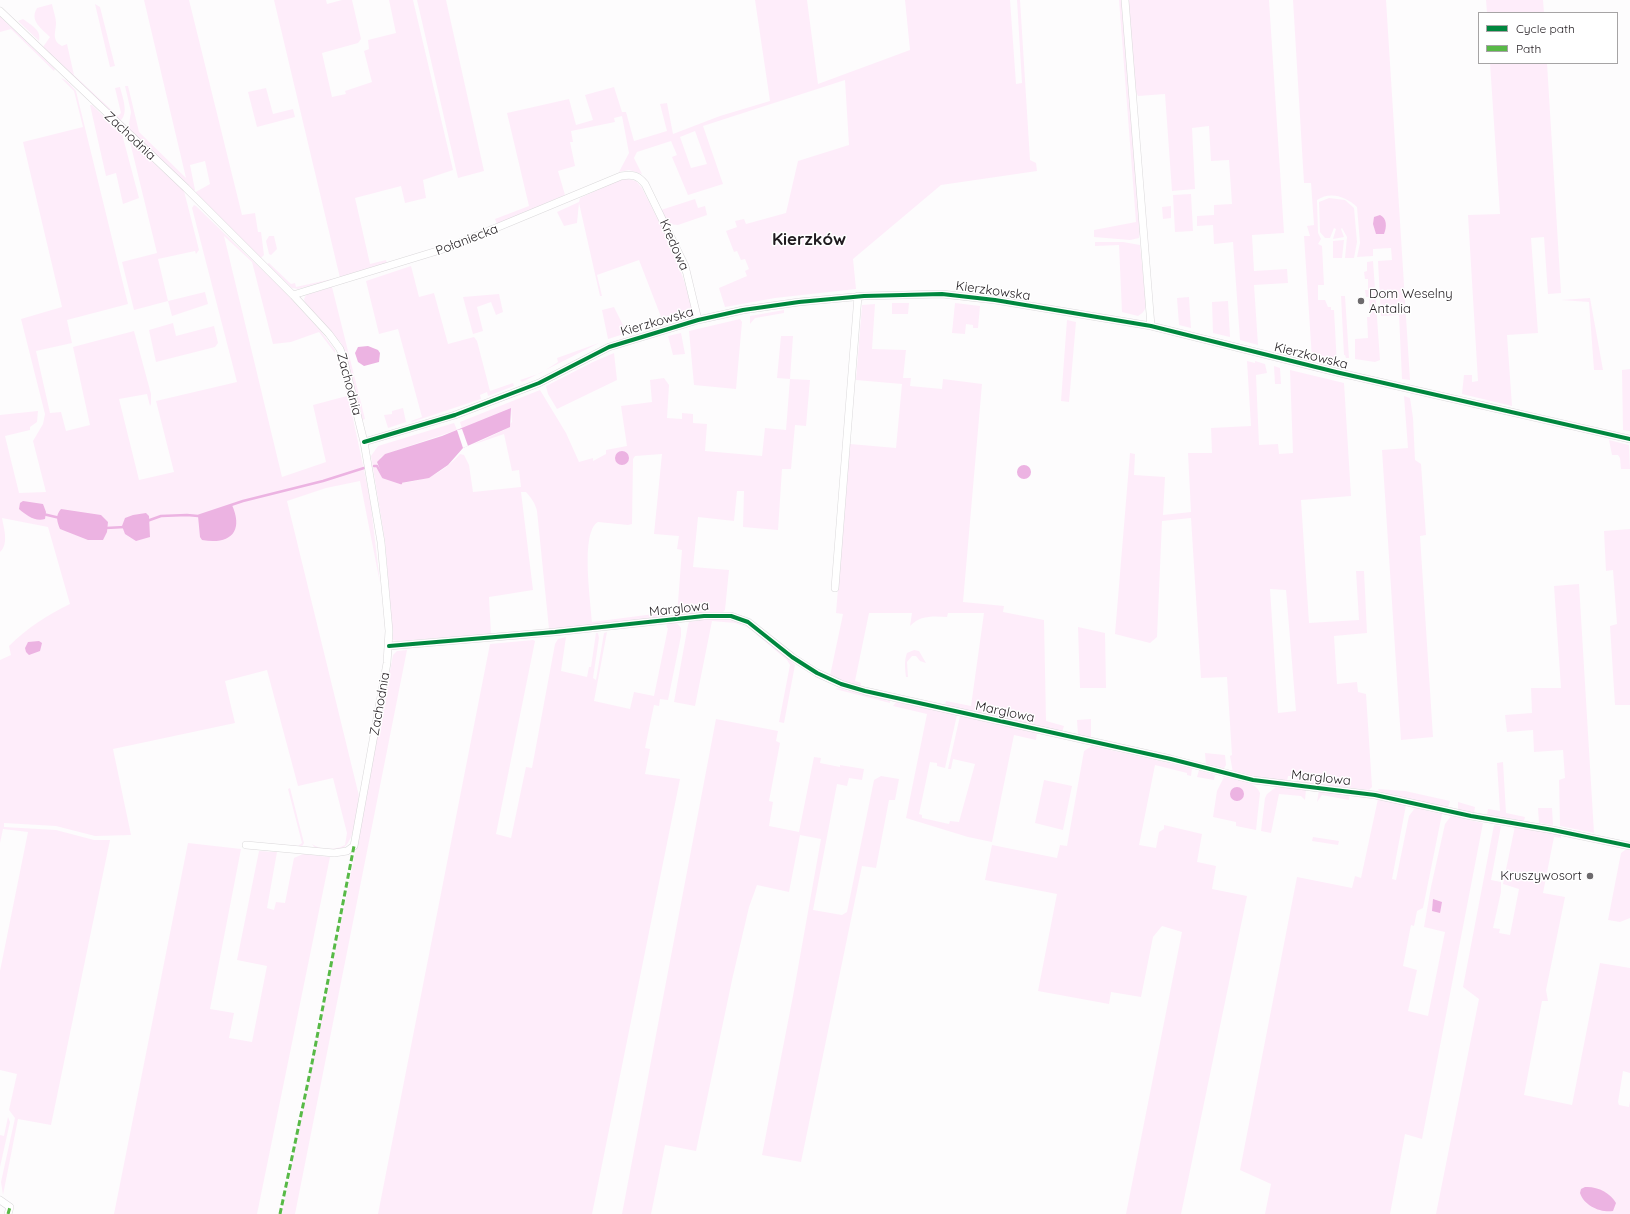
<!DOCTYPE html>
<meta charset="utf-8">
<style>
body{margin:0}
#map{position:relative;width:1630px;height:1214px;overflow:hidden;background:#fdfcfd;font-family:Quicksand,sans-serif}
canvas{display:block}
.legend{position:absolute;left:1478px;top:12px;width:140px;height:52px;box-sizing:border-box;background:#fff;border:1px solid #a6a4a5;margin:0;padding:5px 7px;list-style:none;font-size:12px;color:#201b1f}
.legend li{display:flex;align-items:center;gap:8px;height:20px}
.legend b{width:20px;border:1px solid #a6a4a5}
</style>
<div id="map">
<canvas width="1630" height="1214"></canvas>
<ul class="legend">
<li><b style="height:5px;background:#00873e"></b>Cycle path</li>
<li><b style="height:5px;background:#58b947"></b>Path</li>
</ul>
</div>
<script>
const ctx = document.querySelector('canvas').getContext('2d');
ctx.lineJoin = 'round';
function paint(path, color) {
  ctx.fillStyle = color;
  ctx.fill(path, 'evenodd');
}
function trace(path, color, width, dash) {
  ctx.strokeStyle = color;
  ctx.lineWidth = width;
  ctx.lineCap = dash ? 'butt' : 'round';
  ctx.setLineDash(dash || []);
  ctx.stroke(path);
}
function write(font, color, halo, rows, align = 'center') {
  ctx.font = font + ' Quicksand,sans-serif';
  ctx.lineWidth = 3;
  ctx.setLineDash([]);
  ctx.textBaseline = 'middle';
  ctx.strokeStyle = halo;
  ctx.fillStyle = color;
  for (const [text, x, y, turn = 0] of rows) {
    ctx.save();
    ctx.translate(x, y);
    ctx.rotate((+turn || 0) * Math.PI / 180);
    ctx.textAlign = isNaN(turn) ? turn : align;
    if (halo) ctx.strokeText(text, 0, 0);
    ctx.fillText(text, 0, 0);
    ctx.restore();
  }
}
paint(new Path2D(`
 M 144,0 L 189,0 L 242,215 L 255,213 L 258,232 L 261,232 L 264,255 L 261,258 L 194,193 L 210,184 L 205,161 L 190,165 L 195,190 L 193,191 L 128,130 L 131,112 L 125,86 L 128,86 L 139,132 L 186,178 Z
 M 274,0 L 326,0 L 327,4 L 342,0 L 352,0 L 361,39 L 358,43 L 322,53 L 332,97 L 346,94 L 345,91 L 372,82 L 364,51 L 369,49 L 368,40 L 396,33 L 389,0 L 413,0 L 453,170 L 423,180 L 426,198 L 405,203 L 401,186 L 355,198 L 370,264 L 386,260 L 387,264 L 340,278 Z
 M 417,0 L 446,0 L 484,171 L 458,178 Z
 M 755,0 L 807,0 L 818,84 L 910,50 L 905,0 L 1010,0 L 1016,84 L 1022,83 L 1017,0 L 1020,0 L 1030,160 L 1036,163 L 1037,171 L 941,185 L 853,259 L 856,289 L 775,298 L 725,307 L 719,288 L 747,276 L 745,271 L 749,269 L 745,259 L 741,260 L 737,251 L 734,252 L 726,231 L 737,227 L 735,221 L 744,219 L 746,224 L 786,213 L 798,161 L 849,145 L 845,80 L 703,126 L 723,184 L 688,195 L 672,157 L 677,155 L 671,141 L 637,152 L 634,158 L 642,174 L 629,170 L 619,172 L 629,153 L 622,116 L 614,118 L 615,122 L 571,131 L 573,142 L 570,142 L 575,166 L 558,171 L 565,195 L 497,224 L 495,219 L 529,206 L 507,113 L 569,99 L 576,125 L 593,120 L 585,95 L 614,87 L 622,112 L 626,112 L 634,141 L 667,131 L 660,104 L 667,103 L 673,134 L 720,116 L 770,101 ZM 695,131 L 707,164 L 691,168 L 680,137 Z
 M 1119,0 L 1122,0 L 1140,231 L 1139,238 L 1130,240 L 1094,237 L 1094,230 L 1136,222 Z
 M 1128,0 L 1269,0 L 1284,233 L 1252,235 L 1254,271 L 1287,269 L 1288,283 L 1254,285 L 1258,345 L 1240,340 L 1233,242 L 1214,244 L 1213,225 L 1197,226 L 1197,216 L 1214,215 L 1214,205 L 1232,204 L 1229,160 L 1211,161 L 1209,126 L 1192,128 L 1195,189 L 1172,191 L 1165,94 L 1138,96 L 1135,90 Z
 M 1293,0 L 1386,0 L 1410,380 L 1402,379 L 1399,315 L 1381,316 L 1378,261 L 1392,260 L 1391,248 L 1373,249 L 1373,256 L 1357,257 L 1360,243 L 1357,207 C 1346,197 1331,191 1317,200 L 1318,233 L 1321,239 L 1318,244 L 1322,246 L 1324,285 L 1318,285 L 1318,300 L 1325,300 L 1328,307 L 1331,307 L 1331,310 L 1334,310 L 1337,365 L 1312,359 L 1304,236 L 1310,236 L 1307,226 L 1314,225 L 1311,183 L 1304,183 Z
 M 1486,0 L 1543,0 L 1544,13 L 1487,13 Z
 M 52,4 C 53,10 56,17 56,23 C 56,32 51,40 62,46 L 67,44 L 74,75 L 118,116 L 121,113 L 115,88 L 120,87 C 122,96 129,112 121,120 L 119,120 L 43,47 L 50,37 C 42,29 29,21 37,8 Z
 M 95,4 L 100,7 L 115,66 L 110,67 Z
 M 0,16 L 55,69 L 54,71 L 11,29 L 0,32 Z
 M 23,19 C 31,25 42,30 39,41 L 18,21 Z
 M 1490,63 L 1547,63 L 1561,293 L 1548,294 L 1544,237 L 1531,238 L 1538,333 L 1507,335 L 1512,406 L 1462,394 L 1464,375 L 1472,375 L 1472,382 L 1478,381 L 1468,215 L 1500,214 Z
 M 61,78 L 67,81 L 76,91 L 128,304 L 67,320 L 72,343 L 36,351 L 50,413 L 61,412 L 66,431 L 90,425 L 73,347 L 134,331 L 151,394 L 151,404 L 150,406 L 147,394 L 119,399 L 139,480 L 174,472 L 156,401 L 237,382 L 192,208 L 194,205 L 196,206 L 284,291 L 319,329 L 335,350 L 335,353 L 319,332 L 291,342 L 273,344 L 252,262 L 224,236 L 282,477 L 326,462 L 313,405 L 347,396 L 341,368 L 337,364 L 341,364 L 342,367 L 370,498 L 380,583 L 360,481 L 326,488 L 287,501 L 359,796 C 357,809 355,845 340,850 C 333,852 322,849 315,848 L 312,844 C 322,851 335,850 345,845 L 347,833 L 333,778 L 298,786 L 267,670 L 225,681 L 235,723 L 113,749 L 131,835 L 95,836 L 56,826 L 4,823 L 4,827 L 56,830 L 94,840 L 110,840 L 51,1125 L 18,1119 L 3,1195 L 1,1182 L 15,1118 L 9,1110 L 17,1074 L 0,1070 L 0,971 L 28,832 L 3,829 L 0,843 L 0,660 L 11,655 L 9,646 C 27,628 47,615 70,604 L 48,527 L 2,518 C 4,529 9,544 0,552 L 0,415 L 38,411 L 37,422 L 30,427 L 30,430 L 5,436 L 19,493 L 46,492 L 33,441 L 43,424 L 45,414 L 21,319 L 62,307 L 23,142 L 83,127 L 74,91 Z
 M 266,88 L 273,114 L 293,109 L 295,117 L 257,127 L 248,92 Z
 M 90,105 L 92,105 L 122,134 L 139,198 L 123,204 L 116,173 L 106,176 Z
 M 130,142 L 131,142 L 184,191 L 199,250 L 196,254 L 195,251 L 158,259 L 168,301 L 205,292 L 208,304 L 172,316 L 168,301 L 134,310 L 122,262 L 157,253 Z
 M 628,179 L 636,181 L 642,188 C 663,229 684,269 693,314 L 663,322 L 639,260 L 597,275 L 602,296 L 600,296 L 579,203 L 577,223 L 564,226 L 557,212 L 579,202 L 580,198 L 619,180 Z
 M 1191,194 L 1193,231 L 1175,232 L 1173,195 Z
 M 1329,198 L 1345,200 L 1354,208 L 1357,242 L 1354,258 L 1345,258 L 1347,237 L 1342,228 L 1341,229 L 1344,237 L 1333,239 L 1336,229 L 1334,228 L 1330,238 L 1325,238 L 1320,232 L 1319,202 Z
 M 695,199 L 698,208 L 705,206 L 707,215 L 678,225 L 668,224 L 661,210 Z
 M 1171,206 L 1171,218 L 1163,219 L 1162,207 Z
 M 269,236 L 274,236 L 277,249 L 271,255 L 269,254 L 266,241 Z
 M 1344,240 L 1342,258 L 1333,258 L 1333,241 Z
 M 1095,242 L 1123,242 L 1140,245 L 1146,303 C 1146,310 1143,313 1138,316 L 1122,312 L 1119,245 L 1095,246 Z
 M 1373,261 L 1380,360 L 1375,362 L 1355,359 L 1355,339 L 1368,338 L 1367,317 L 1370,317 L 1369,297 L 1366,297 L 1365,290 L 1368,290 L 1368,279 L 1365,279 L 1364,272 L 1367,271 L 1367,262 Z
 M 269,263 L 291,284 L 295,283 L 296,287 L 332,279 L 333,280 L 298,289 L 292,288 L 267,264 Z
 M 411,266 L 419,297 L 434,293 L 448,344 L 474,337 L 477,341 L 490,391 L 513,383 L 514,386 L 488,396 L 487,392 L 480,395 L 481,399 L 412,422 L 411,421 L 422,417 L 398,329 L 379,334 L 366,281 Z
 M 332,287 L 365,419 L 362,420 L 341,343 L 305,303 L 304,299 L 306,295 Z
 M 499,294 L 503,312 L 496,315 L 491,302 L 477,307 L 483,331 L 473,334 L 463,297 Z
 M 1341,296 L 1345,296 L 1349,358 L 1346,358 L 1345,355 L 1344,355 Z
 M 1189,297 L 1191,328 L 1179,325 L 1177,298 Z
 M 1590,298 L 1603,370 L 1594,370 L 1589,302 L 1561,300 Z
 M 1228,301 L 1230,337 L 1213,333 L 1212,302 Z
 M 892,303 L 909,303 L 908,314 L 892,314 Z
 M 955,303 L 980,306 L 978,328 L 973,328 L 973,325 L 966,324 L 965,334 L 952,333 Z
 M 875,304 L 872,349 L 906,350 L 903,378 L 911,378 L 910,386 L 942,389 L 943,379 L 982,384 L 963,602 L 1004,606 L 1003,612 L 1044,620 L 1046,721 L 1064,726 L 1062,732 L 945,706 L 946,701 L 971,706 L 984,613 L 948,613 L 947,617 C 934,616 920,615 910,626 L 912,613 L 869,613 L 855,681 L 861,683 L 860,687 L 830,676 L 843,614 L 836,613 L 850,444 L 896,448 L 902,384 L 856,380 L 862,305 Z
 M 614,307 L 627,333 L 608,339 L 602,310 Z
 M 784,310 L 784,313 L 755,318 L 750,324 L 750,316 Z
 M 740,319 L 742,322 L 736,389 L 694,385 L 689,331 Z
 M 1067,320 L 1076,322 L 1069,402 L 1061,401 Z
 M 173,323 L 176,336 L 214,326 L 218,343 L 215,347 L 156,362 L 149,330 Z
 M 681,333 L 685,354 L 673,355 L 668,336 Z
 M 781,336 L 793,336 L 790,379 L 810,380 L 806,426 L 795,425 L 791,469 L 782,469 L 778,530 L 743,527 L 744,491 L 737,491 L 734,521 L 698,517 L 693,567 L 729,570 L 725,610 L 723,612 L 677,615 L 682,550 L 677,549 L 679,536 L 654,534 L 662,454 L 635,456 L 633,459 L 632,524 L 628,525 L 598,522 C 580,532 591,602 592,622 L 662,613 L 666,611 L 663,617 L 549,629 L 537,511 C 535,503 532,499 526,492 L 521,492 L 533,590 L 489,597 L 491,634 L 398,641 L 393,640 L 385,541 L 371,456 L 378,446 L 454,423 L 457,430 L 385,454 L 380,458 L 401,483 C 426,480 442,474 460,454 L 464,455 L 469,465 L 473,492 L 521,487 L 519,470 L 512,471 L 504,434 L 472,445 L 504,430 L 512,422 L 511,408 L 462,429 L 460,422 L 540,390 L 566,433 L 579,462 L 593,458 L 593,461 L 606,454 L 606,450 L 627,446 L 621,406 L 652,402 L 650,380 L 664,378 L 669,385 L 667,418 L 682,419 L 682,413 L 693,414 L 693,423 L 707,424 L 705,451 L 762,456 L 765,428 L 786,430 L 790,379 L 777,378 Z
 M 599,343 L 522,382 L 520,380 L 541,373 L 558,362 L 557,358 Z
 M 614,353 L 617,380 L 557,409 L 548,394 L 546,386 L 593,362 Z
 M 1247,361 L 1255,363 L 1255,361 L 1265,364 L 1267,373 L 1256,375 L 1259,445 L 1278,444 L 1279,454 L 1293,453 L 1290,370 L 1344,383 L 1351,496 L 1301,500 L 1309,623 L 1359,620 L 1356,571 L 1364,571 L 1367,633 L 1334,636 L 1337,684 L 1357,682 L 1358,692 L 1366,694 L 1372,787 L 1369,790 L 1299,782 L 1293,776 L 1288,776 L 1287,781 L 1233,773 L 1230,756 L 1232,755 L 1227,677 L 1201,678 L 1191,518 L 1162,521 L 1157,637 L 1150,643 L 1115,634 L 1130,453 L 1135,454 L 1134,475 L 1165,477 L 1163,515 L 1191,512 L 1188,453 L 1212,453 L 1211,428 L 1251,426 ZM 1270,589 L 1286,590 L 1296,711 L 1278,713 Z
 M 1274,366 L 1280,368 L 1281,384 L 1275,384 Z
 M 1630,369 L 1630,431 L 1623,430 L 1622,370 Z
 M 1404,396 L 1410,398 L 1413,418 L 1415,460 L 1421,464 L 1426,535 L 1420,536 L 1433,737 L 1401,740 L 1382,450 L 1408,448 Z
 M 403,408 L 406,422 L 388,428 L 384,415 L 392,414 L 392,411 Z
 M 1609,440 L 1629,445 L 1630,469 L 1621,469 L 1620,458 L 1618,455 L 1612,455 Z
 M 1630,529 L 1630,705 L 1615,705 L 1610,626 L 1617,624 L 1613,570 L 1606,571 L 1604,531 Z
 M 1579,584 L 1594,833 L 1560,826 L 1559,780 L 1565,778 L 1563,750 L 1534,752 L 1533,730 L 1507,732 L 1505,715 L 1532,713 L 1531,688 L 1561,688 L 1554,586 Z
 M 706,619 L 731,620 L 752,629 L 735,623 L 712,621 L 695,706 L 674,702 L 688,625 L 689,622 Z
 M 676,622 L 681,628 L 681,636 L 668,700 L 660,699 L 659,706 L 654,705 L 645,748 L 650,749 L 645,774 L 680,779 L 592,1214 L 378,1214 L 490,644 L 533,640 L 535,641 L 496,834 L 511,838 L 526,767 L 532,768 L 555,644 L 558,639 L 566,637 L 561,671 L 587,677 L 589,667 L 591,667 L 596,633 L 598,633 L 599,638 L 593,678 L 596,680 L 604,633 L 607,632 L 594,701 L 630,709 L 634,692 L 654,696 L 668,628 L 667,628 L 666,623 Z
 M 1078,627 L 1105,633 L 1106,688 L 1080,688 Z
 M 758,633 L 795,665 L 784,723 L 779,722 L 790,665 L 787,660 L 756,634 Z
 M 407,650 L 295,1214 L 282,1214 L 356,848 L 393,655 L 397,651 Z
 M 914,650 L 919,651 L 926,663 L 920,661 L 916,656 L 912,656 L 907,662 L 908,677 L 906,677 C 905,668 904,661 907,653 Z
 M 838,688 L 890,701 L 890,703 L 835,689 Z
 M 896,702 L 957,715 L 945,768 L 937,766 L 937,763 L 930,762 L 919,814 L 922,815 L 922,818 L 949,824 L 950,821 L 959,822 L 975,764 L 953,759 L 951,769 L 948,769 L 960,716 L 1037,733 L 1036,740 L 1014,735 L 992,842 L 968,837 L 906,818 L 927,714 L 893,706 Z
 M 716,719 L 778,731 L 776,741 L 780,743 L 769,801 L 773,802 L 769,826 L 799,832 L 814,757 L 821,758 L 820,763 L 840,767 L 840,765 L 864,769 L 862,780 L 849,778 L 847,786 L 837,784 L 813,910 L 842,915 L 847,912 L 874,780 L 881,776 L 899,779 L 895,800 L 889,800 L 876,868 L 862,866 L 801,1162 L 762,1155 L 793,996 L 821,839 L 800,835 L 789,892 L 757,885 L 749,907 L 732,980 L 696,1151 L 665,1145 L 651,1214 L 622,1214 Z
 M 1091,719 L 1091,738 L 1078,735 L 1077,720 Z
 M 1092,746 L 1192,768 L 1191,776 L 1187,775 L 1187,773 L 1155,765 L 1139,845 L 1156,848 L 1159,832 L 1164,829 L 1164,825 L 1202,834 L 1197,862 L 1216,866 L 1212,889 L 1247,896 L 1181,1214 L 1126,1214 L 1182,932 L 1162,926 L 1153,937 L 1141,997 L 1111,992 L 1109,1004 L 1038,991 L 1057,894 L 985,880 L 992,845 L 1057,858 L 1060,845 L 1067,846 L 1084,751 Z
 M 1205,753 L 1225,755 L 1226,765 L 1223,770 L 1206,765 Z
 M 1503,762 L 1506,813 L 1525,817 L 1524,821 L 1487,815 L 1488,809 L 1500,811 L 1497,763 Z
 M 1199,770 L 1215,775 L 1214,780 L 1197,777 Z
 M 1224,777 C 1237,780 1255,780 1260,793 L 1256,830 L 1236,826 L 1236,822 L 1213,817 L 1217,791 Z
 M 1044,780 L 1072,786 L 1063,830 L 1035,823 Z
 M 1276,787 L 1306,789 L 1305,800 L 1301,796 L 1279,794 L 1271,833 L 1261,831 L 1265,798 L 1267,794 Z
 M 290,788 L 304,843 L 301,848 L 265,845 L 264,843 L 298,846 L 302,843 L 288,789 Z
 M 1378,789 L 1405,791 L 1450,801 L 1448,808 L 1381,793 Z
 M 1319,790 L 1350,794 L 1349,800 L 1322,795 L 1317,802 Z
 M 1378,799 L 1406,805 L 1392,879 L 1396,880 L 1409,816 L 1415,808 L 1442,814 L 1423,908 L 1417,911 L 1414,926 L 1411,925 L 1403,966 L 1417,970 L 1408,1011 L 1428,1016 L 1445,932 L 1424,927 L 1431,887 L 1445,824 L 1451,816 L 1483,823 L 1422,1139 L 1405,1134 L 1390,1214 L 1265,1214 L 1271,1184 L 1240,1170 L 1297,877 L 1352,888 L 1355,876 L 1361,878 Z
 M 1458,802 L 1475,807 L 1474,813 L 1458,811 Z
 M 1538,808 L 1552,808 L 1553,825 L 1539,823 Z
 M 1494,825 L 1501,826 L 1491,880 L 1501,882 L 1501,892 L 1493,928 L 1500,929 L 1499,933 L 1510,935 L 1519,889 L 1503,884 L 1515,826 L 1561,835 L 1561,838 L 1554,837 L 1543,893 L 1565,897 L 1546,990 L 1548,1001 L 1542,1001 L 1524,1095 L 1572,1105 L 1600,963 L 1630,968 L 1630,1073 L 1623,1071 L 1618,1102 L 1619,1105 L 1629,1107 L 1630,1101 L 1630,1214 L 1436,1214 L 1479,999 L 1463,987 Z
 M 1313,837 L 1339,841 L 1338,845 L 1312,841 Z
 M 188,843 L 241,849 L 210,1009 L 234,1013 L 229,1038 L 252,1042 L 267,966 L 237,960 L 259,851 L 277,852 L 267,908 L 274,910 L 276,902 L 285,903 L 294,858 L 303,854 L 330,857 L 257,1214 L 114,1214 Z
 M 1625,850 L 1630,850 L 1630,918 L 1620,922 L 1608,920 L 1621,853 Z
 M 8,1117 L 10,1122 L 0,1167 L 0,1135 L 4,1136 Z`), '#feedfa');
paint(new Path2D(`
 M 1380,215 C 1387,218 1387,227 1384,234 L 1376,234 L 1373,224 L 1374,217 Z
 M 368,346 L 378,350 L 380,353 L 379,362 L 364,366 L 358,362 L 355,353 L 358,347 Z
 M 511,408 L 510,427 L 463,448 L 448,465 L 429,478 L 401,483 L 383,477 L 377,462 L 385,454 L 442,436 Z
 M615 458a7 7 0 1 1 14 0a7 7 0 1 1-14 0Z
 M1017 472a7 7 0 1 1 14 0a7 7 0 1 1-14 0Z
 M 23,501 L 43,504 L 46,512 L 45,519 C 35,522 26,515 19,509 L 20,503 Z
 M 232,505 C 244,532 230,545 202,540 L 200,537 L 198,516 Z
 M 61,509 L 101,515 L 108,522 L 107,532 L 103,540 L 88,540 L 60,529 C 57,521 55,516 61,509 Z
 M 146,513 L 149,516 L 150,537 L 136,541 L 125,534 L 122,526 L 125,518 L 133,515 Z
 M 39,641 L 42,643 L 40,651 L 29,655 L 26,652 L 25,648 L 28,642 Z
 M1230 794a7 7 0 1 1 14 0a7 7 0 1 1-14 0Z
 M 1433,899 L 1442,902 L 1440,913 L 1432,911 Z
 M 1585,1187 C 1597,1186 1611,1193 1616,1203 L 1613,1211 C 1601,1213 1584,1206 1580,1193 L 1581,1189 Z`), '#ecb3e2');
paint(new Path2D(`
 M 462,429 L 468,446 L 463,448 L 457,430 Z`), '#fdfcfd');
trace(new Path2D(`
 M 374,466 L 377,466 L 383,477 L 401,483
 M 43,514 L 60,518
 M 147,521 L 161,516 L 187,515 L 198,516 L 243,501 L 323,481 L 364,468
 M 106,528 L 125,527`), '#ecb3e2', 2.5);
const minor = new Path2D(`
 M 1125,0 L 1151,326
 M 0,11 L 186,188 L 293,295 L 329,334 L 340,349 L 344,361 L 364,442 L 381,542 L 389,631 L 387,663 L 354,846 L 347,851 L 334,853 L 246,845
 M 293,295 L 450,247 L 621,176 C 632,174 638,175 645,184 L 685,266 L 698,320
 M 364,442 L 455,415 L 539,383 L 609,347 L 698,320 L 743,310 L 799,302 L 864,296 L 942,294 L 995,300 L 1151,326 L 1340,373 L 1630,439
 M 835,588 L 858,296
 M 389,646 L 555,632 L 704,616 L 731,616 L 748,622 L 792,657 L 817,673 L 841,684 L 865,691 L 1171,759 L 1253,780 L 1375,795 L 1471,816 L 1553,830 L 1630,846
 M 0,1200 L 10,1207 L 8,1214`);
trace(minor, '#dbd9db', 8);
trace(minor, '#fff', 7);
trace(new Path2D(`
 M 8,1214 L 10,1207
 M 280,1214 L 312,1063 L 354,846`), '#58b947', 3, [6, 3]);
trace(new Path2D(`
 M 364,442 L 455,415 L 539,383 L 609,347 L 698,320 L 743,310 L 799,302 L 864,296 L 942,294 L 995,300 L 1151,326 L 1340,373 L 1630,439
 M 389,646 L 555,632 L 704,616 L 731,616 L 748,622 L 792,657 L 817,673 L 841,684 L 865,691 L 1171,759 L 1253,780 L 1375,795 L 1471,816 L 1553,830 L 1630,846`), '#00873e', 4);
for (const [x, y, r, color] of [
 [1361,301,4,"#6d6a6d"],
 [1590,876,4,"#6d6a6d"]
]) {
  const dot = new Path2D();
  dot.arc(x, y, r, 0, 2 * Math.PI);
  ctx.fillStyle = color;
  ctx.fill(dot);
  trace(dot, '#fff', 1.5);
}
write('13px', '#201b1f', '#fff', [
 ["Zachodnia",130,136,43],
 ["Połaniecka",467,240,-21],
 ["Kredowa",674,245,66],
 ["Kierzkowska",993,291,8],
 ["Kierzkowska",657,322,-16],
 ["Kierzkowska",1311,356,14],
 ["Zachodnia",349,384,75],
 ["Marglowa",679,609,-6],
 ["Zachodnia",380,704,-80],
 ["Marglowa",1005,712,12],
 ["Marglowa",1321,778,6]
]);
write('13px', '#201b1f', '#fff', [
 ["Dom Weselny",1369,294],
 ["Antalia",1369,309],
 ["Kruszywosort",1582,876,"right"]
], 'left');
write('bold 17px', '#201b1f', '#fff', [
 ["Kierzków",809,240]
]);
</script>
